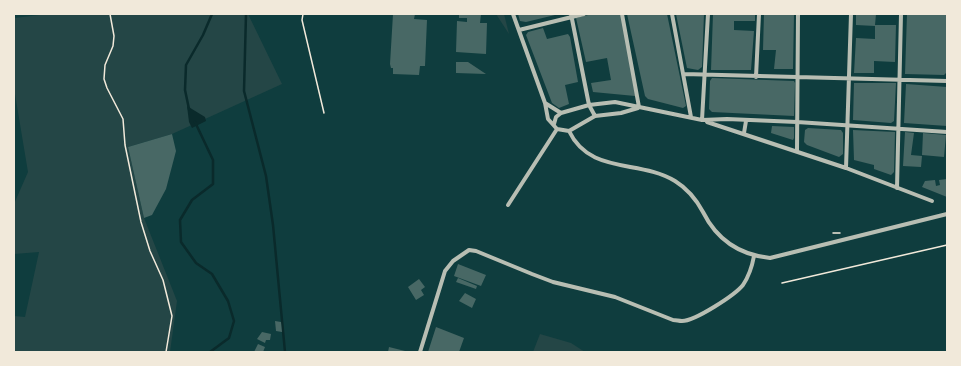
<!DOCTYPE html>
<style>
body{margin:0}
#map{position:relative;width:961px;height:366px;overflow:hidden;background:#0f3d3e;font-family:"IBM Plex Sans",sans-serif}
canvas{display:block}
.frame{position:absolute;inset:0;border:15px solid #f1e9da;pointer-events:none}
</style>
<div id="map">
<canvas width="961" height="366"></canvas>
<div class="frame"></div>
</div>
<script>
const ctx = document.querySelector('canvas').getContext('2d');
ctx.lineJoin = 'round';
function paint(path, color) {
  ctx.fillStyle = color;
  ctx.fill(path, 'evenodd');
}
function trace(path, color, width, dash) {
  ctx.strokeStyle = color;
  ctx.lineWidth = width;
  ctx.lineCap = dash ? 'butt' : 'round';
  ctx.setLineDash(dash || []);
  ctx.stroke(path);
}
paint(new Path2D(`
 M 49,14 L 248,14 L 282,84 L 172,134 L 128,147 L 144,218 L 177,301 L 170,352 L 14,352 L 14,316 L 25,317 L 39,252 L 14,254 L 14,204 L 28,172 L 14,88 L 14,18 Z
 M 496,14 L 504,14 L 509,34 Z
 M 540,334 L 571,343 L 585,352 L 533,352 Z`), '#244646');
paint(new Path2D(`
 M 187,106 L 205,117 L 206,121 L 192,128 L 189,122 Z`), '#0a2a2b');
trace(new Path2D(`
 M 246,14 L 244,91 L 266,176 L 273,225 L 285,352
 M 189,109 L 185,90 L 186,65 L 203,35 L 212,14
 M 195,122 L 213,160 L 213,184 L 192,200 L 180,220 L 181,242 L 196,263 L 212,274 L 228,301 L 234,321 L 229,338 L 210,352`), '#0a2a2b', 2.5);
paint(new Path2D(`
 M 393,14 L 415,14 L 414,19 L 427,20 L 425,66 L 420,66 L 419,75 L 393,74 L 393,68 L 391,68 L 390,64 Z
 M 459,14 L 481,14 L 480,23 L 487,23 L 486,54 L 456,52 L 457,21 L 467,22 L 467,18 L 459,18 Z
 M 518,14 L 555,14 L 555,15 L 526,22 L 520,21 Z
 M 592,14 L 622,14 L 636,94 L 635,96 L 593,92 L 591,83 L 611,80 L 607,58 L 586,62 L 576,18 Z
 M 627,14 L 667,14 L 686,106 L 683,108 L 648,99 L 645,96 Z
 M 676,14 L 704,14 L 702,67 L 698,70 L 687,68 Z
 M 713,14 L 755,14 L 755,21 L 734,21 L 734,30 L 754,31 L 751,70 L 711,70 Z
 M 764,14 L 794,14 L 793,69 L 774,69 L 776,50 L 763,50 Z
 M 856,14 L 876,14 L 875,25 L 896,25 L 895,62 L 874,61 L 874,73 L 854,73 L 856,38 L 875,39 L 875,26 L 856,25 Z
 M 907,14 L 947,14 L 947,72 L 944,75 L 905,74 Z
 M 543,28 L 547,39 L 568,34 L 570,37 L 578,82 L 565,85 L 569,104 L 559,108 L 552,103 L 526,35 L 528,32 Z
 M 456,62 L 468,62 L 486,74 L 456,73 Z
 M 712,78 L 794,81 L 795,83 L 794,116 L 712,112 L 709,109 L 710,81 Z
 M 854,83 L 896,83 L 894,121 L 891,123 L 853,120 Z
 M 906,84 L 947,87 L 947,126 L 904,123 Z
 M 772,126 L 794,127 L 794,138 L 793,140 L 771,133 Z
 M 808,128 L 841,130 L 843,133 L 843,154 L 839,157 L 807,145 L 804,142 L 805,130 Z
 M 853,130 L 895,132 L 894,172 L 891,175 L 874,169 L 874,165 L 854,160 Z
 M 905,132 L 914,133 L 911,155 L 922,156 L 921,167 L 903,166 Z
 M 923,133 L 946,135 L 944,157 L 922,155 Z
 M 172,134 L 176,151 L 166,189 L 152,215 L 144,218 L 128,147 Z
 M 947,179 L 947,197 L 922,187 L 925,181 L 935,180 L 936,186 L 940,185 L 939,180 Z
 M 458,264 L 486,275 L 481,286 L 454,276 Z
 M 458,278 L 477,286 L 476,289 L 456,282 Z
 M 419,279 L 425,287 L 421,290 L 424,295 L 416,300 L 408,287 Z
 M 465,293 L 476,299 L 472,308 L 459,301 Z
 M 275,321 L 281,322 L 282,332 L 276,331 Z
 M 436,327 L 464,338 L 459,352 L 428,352 Z
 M 262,332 L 271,334 L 270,340 L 266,340 L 265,343 L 257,339 Z
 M 258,344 L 265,347 L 263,352 L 254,352 Z
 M 389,347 L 405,351 L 404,352 L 388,352 Z`), '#486865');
trace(new Path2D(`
 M 110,14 L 114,36 L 113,46 L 105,65 L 104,79 L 107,88 L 123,119 L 125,145 L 141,222 L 150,251 L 163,280 L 172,316 L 166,352
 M 303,14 L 302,20 L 324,113
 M 833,233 L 840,233
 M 782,283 L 947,245`), '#f1e9da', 1.5);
trace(new Path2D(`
 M 513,14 L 545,103 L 548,119 L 557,129 L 569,131 L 595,116 L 621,113 L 638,108
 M 571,14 L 589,105 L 595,116
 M 622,14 L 639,107
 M 672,14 L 691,117
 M 519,30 L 584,14
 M 684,74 L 947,81
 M 756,77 L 759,14
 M 545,103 L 561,113 L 589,105 L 615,102 L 702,120 L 727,119 L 797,122 L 947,132
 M 702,120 L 708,14
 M 707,122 L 846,168 L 932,201
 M 554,124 L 556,117 L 561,113
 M 569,131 C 590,175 639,159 675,181 C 688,189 696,199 703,212 C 717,240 740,255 770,258 L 947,214
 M 744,133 L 746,121
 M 797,151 L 798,14
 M 846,168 L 851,14
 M 897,188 L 901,14
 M 508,205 L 557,129
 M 420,352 L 445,271 L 453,261 L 469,250 L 476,251 L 532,274 L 553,282 L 615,297 L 673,320 C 676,320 679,321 682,321 C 695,321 735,295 743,285 C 749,276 752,267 754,256`), '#b8beb3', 4);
</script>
